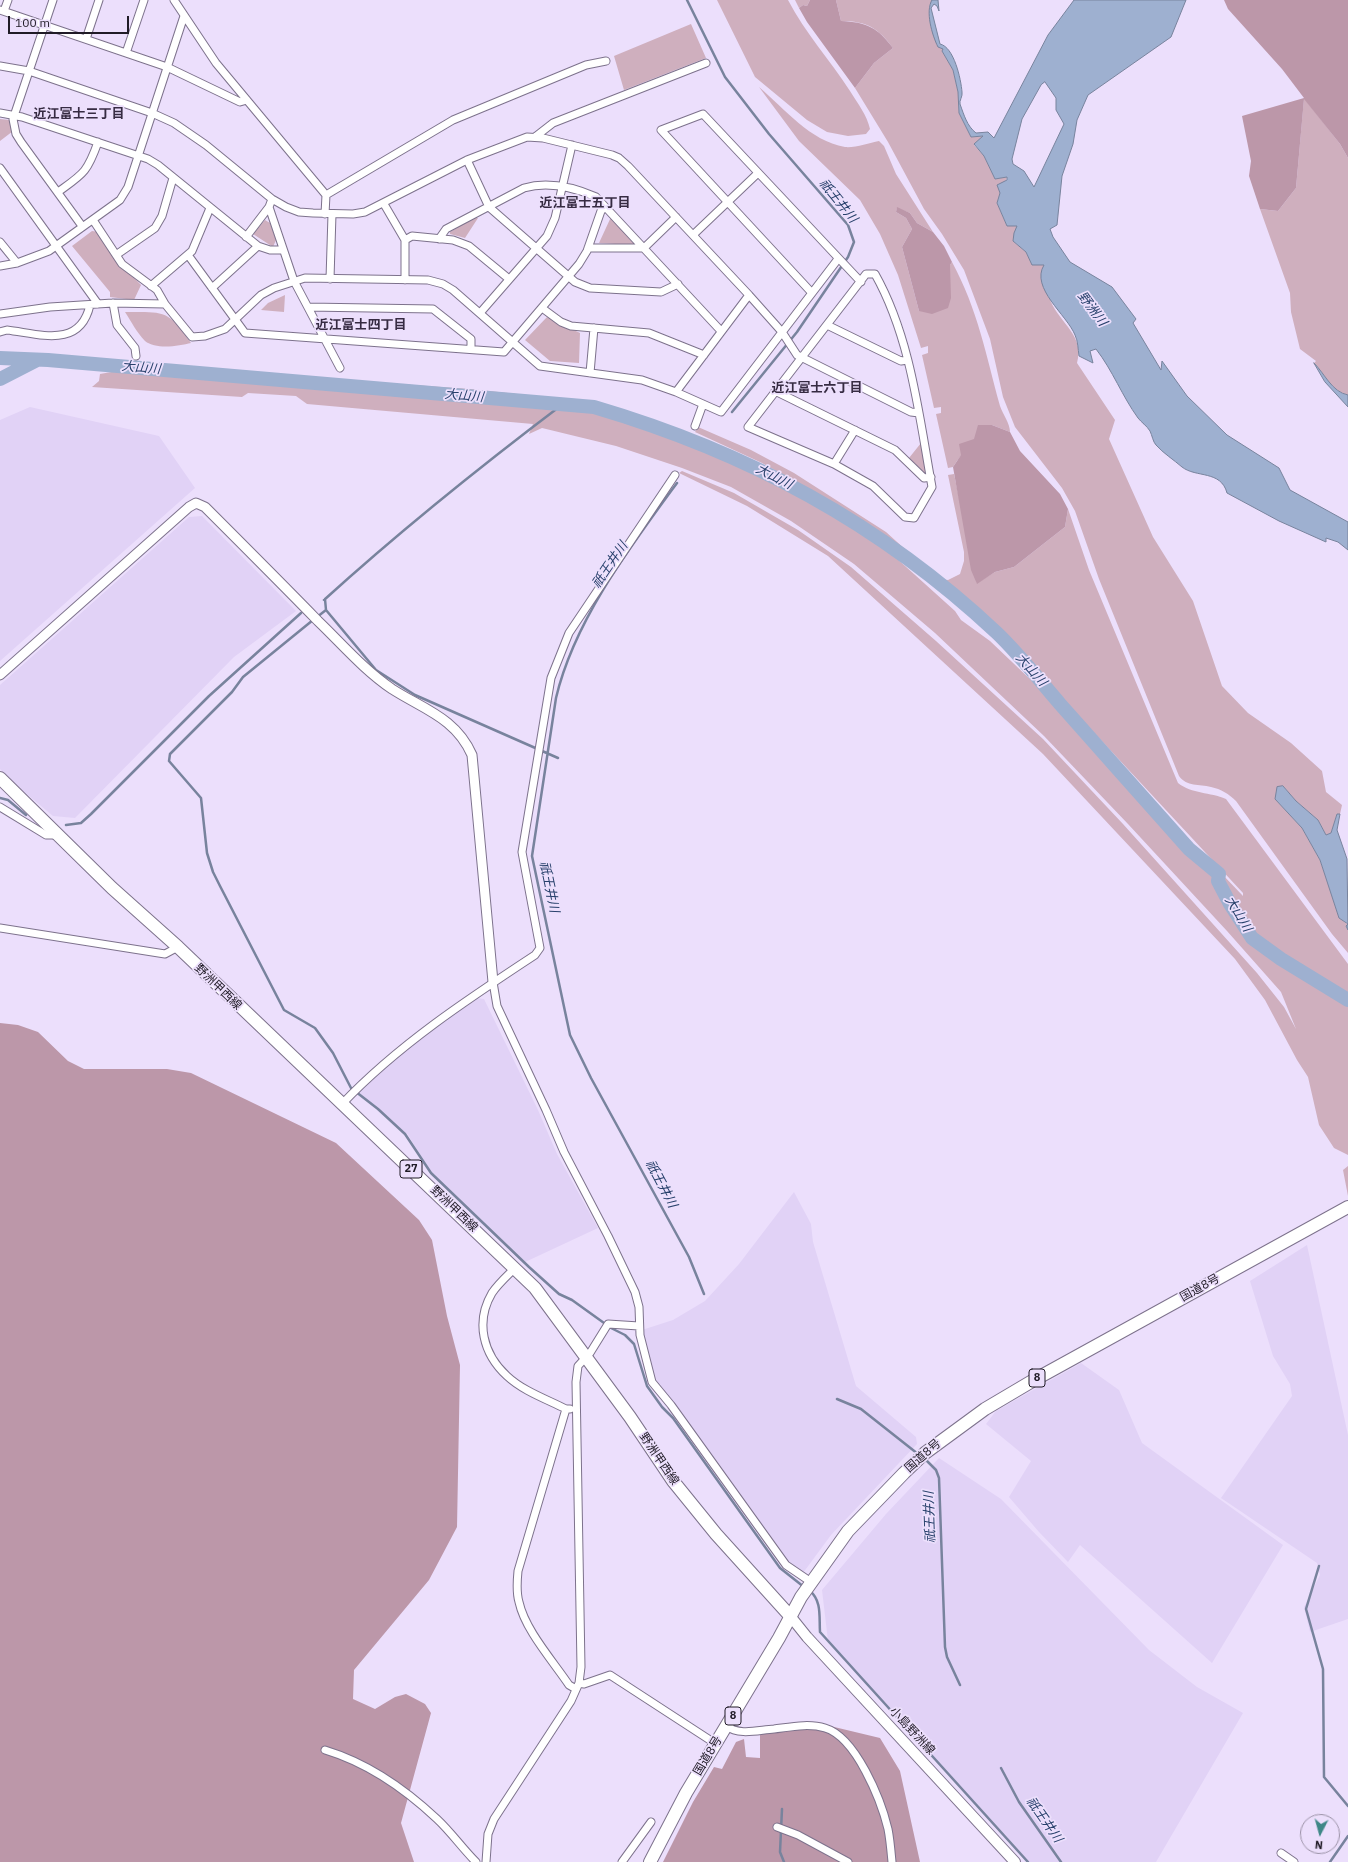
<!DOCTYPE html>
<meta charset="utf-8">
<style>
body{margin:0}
#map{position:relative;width:1348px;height:1862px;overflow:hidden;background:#ecdffc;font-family:"IBM Plex Sans",sans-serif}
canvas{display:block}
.north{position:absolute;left:1300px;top:1814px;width:40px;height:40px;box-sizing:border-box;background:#ecdffc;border:1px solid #9a91a6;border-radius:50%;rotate:186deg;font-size:11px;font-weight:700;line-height:16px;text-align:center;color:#201b26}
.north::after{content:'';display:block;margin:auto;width:14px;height:18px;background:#3f8787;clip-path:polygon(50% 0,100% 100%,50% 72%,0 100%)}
.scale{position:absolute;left:8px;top:16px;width:121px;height:18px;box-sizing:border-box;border:2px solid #201b26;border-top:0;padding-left:5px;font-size:12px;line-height:14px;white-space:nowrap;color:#201b26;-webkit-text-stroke:3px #ecdffc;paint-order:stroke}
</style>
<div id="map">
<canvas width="1348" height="1862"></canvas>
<div class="north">N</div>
<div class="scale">100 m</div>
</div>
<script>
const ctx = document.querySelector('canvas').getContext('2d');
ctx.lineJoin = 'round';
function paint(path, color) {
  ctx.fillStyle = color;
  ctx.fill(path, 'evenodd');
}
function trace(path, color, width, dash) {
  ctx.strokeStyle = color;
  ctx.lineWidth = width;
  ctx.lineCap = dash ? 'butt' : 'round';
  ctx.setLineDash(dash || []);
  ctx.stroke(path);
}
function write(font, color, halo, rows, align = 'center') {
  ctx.font = font + ' "IBM Plex Sans","Noto Sans JP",sans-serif';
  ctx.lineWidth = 3.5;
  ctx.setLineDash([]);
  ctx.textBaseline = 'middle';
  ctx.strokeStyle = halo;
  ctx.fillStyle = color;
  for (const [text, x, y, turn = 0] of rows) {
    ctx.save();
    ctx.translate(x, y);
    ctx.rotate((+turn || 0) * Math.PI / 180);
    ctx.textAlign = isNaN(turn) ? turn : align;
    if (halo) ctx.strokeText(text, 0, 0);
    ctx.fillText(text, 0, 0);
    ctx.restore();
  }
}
paint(new Path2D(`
 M 30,407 L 159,436 L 195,488 L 0,661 L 0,420 Z
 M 202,516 L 296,611 L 234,657 L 75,818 L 53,816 L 10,780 L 0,769 L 0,685 L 189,517 Z
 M 476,998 L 484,999 L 538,1110 L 557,1154 L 598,1228 L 523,1263 L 432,1174 L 408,1135 L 358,1092 L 400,1054 Z
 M 794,1192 L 811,1224 L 813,1242 L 856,1386 L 916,1437 L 917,1444 L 831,1535 L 803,1573 L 786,1559 L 686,1421 L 659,1388 L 650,1370 L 642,1330 L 673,1320 L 705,1301 L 739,1264 Z
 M 1307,1245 L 1348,1435 L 1348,1619 L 1310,1632 L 1304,1607 L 1320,1575 L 1317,1563 L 1221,1498 L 1292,1396 L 1290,1384 L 1273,1356 L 1250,1281 Z
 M 1081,1363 L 1119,1390 L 1142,1443 L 1283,1545 L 1212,1663 L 1080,1545 L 1068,1562 L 1039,1532 L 1009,1497 L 1031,1461 L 986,1424 L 996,1411 Z
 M 939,1458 L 1001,1499 L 1149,1650 L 1197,1687 L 1243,1713 L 1156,1862 L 1029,1862 L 828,1641 L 822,1590 L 886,1514 Z`), '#e1d2f6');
paint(new Path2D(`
 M 717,0 L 788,0 C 805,33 830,60 850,91 C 858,104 867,115 870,129 L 866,134 L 848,136 L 827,132 L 807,120 L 755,77 Z
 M 795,0 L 810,0 L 807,6 L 803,5 L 799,8 Z
 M 836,0 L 933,0 L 929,8 L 940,47 L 944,49 L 942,51 L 953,70 L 958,92 L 959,113 L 971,137 L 984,136 L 974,145 L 984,156 L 995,179 L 1007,177 L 997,203 L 1007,226 L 1018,226 L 1013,241 L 1026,252 L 1032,264 L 1045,264 C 1047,276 1047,291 1051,302 C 1060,323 1085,336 1077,363 L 1115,420 L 1109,439 L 1153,537 L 1193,601 L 1222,686 L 1248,713 L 1291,743 L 1322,771 L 1326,792 L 1342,805 L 1340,814 L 1337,814 L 1331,833 L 1326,835 L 1318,820 L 1296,801 L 1283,786 L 1275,799 L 1302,828 L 1320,860 L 1339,917 L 1348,925 L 1346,926 L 1348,930 L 1348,953 L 1332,934 L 1236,801 C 1229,794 1221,789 1211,787 C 1199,784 1187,787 1179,776 L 1099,579 L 1075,511 L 1062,488 L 1015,427 L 1003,397 L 990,339 L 964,270 L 942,234 L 924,209 L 888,142 L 855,88 L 874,63 L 893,48 C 878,28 867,21 841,21 Z
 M 691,24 L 706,58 L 624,90 L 614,56 Z
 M 759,87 C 785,109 810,141 845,147 C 855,148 869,143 879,141 L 884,146 L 896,174 L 933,232 L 917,223 L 910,213 L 897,208 L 896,212 L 906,218 L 912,229 L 902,247 L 919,311 L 952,262 C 978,310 986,355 1000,406 C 1003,415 1010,423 1010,432 L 992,425 C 976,438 964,450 953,467 L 948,468 L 936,414 L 941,413 L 941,407 L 934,408 L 922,355 L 928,353 L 928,346 L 921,348 L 898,275 L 880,234 L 860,200 L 799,141 Z
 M 1304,98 L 1340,144 L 1348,158 L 1348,395 C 1332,392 1325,374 1314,363 L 1316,361 L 1300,349 L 1291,312 L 1290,293 L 1260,209 L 1278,211 L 1296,188 Z
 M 0,119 L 10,120 L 17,128 L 0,141 Z
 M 611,217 L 636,243 L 631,245 L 599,243 Z
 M 473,218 L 478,218 L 465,238 L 450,234 L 450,232 Z
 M 265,220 L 270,223 L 276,240 L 273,247 L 253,234 Z
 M 92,231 L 99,232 L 116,259 L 141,285 L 134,300 L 110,297 L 110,292 L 72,246 Z
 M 285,295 L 284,312 L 261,310 L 268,303 Z
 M 125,312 C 164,312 168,309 191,343 C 179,346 156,350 145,341 C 137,333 131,321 125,312 Z
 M 547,317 L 580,333 L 579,363 L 550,361 L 525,340 Z
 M 145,366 L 470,389 L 556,398 L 667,427 L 724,449 L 785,480 L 855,525 L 894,556 L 955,611 L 961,620 L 990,641 L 1097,743 L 1243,896 L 1243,893 L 1073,710 L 885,540 L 832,502 L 762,463 L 695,432 L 698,427 L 751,450 L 794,473 L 886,532 L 938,579 L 948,580 L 960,574 L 964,561 L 964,552 L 948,475 L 954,474 L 977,583 L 995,572 L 1014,567 L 1065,527 L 1068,509 L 1089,570 L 1178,783 C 1192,794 1210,792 1226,799 L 1348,964 L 1348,1155 L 1334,1148 L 1319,1125 L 1308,1077 L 1297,1060 L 1265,1000 L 1235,959 L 1043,754 L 828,556 L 747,506 L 679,473 L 682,471 L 734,493 L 798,530 L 851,567 L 936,641 L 1043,739 L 1123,824 L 1257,973 L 1284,1007 L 1296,1029 L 1281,992 L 1227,931 L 1128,824 L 1044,736 L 935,633 L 854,564 L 791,521 L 731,487 L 682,468 L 616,446 L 542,428 L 529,434 L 533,424 L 307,404 L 296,396 L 248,393 L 242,397 L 92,387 L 99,381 L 100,374 Z
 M 921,443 L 927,477 L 909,458 Z
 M 1348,1166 L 1348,1196 L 1343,1170 Z`), '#cfafbe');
paint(new Path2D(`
 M 810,0 L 836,0 L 841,21 C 867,22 878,28 893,48 L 874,63 L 855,88 L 807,22 L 799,8 L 803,5 L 807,6 Z
 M 1224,0 L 1348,0 L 1348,158 L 1340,144 L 1304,99 L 1296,188 L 1278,211 L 1260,209 L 1249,176 L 1251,161 L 1242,116 L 1304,98 L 1282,69 L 1228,9 Z
 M 897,207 L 910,213 L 917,223 L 933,232 L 944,246 L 952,262 L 950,265 L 951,298 L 948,308 L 932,314 L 919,311 L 902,247 L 912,229 L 906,218 L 896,212 Z
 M 978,425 L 992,425 L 1010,432 L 1020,451 L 1060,494 L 1068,509 L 1065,527 L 1014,567 L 995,572 L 977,584 L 971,570 L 953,467 L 961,455 L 959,444 L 974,439 Z
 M 0,1023 L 18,1025 L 38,1032 L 68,1061 L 84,1069 L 167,1069 L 191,1073 L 336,1143 L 419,1220 L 432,1240 L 447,1316 L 460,1365 L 457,1527 L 429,1580 L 354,1670 L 353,1699 L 375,1709 L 395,1697 L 406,1694 L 425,1704 L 431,1713 L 401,1823 L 414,1862 L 0,1862 Z
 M 830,1726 L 880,1738 L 900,1771 L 920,1862 L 663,1862 L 693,1802 L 714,1767 L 722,1769 L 736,1742 L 744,1739 L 746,1757 L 760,1758 L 760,1734 L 795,1727 Z`), '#bc97a9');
const water = new Path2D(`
 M 932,0 L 938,0 L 939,11 L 937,6 L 934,4 L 931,8 L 940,44 C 954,47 961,79 962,92 C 963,96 959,101 960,104 C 964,115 967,126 976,133 L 988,132 L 994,138 L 1048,35 L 1074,0 L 1186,0 L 1171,37 L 1088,95 L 1077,120 L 1073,144 L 1062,176 L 1057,225 L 1050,229 L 1053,237 L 1070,262 L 1112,287 L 1136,319 L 1133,323 L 1161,370 L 1162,361 L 1187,396 L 1227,435 L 1279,468 L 1290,490 L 1348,522 L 1348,550 L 1338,542 L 1326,538 L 1326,542 L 1279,521 L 1227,493 C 1221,470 1196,478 1182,467 C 1174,460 1163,453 1156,445 C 1153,442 1152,435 1150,431 C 1147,426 1141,422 1138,418 C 1122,396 1113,371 1096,349 L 1090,351 L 1093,363 L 1079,356 C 1078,349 1078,341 1075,335 C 1067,315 1030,288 1044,265 L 1032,265 L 1026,252 L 1013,241 L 1014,233 L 1017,226 L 1007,226 L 997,203 L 1000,193 L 997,185 L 1007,180 L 1007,177 L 995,179 L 984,156 L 974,144 L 983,136 L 971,137 L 959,113 L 958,92 L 953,70 L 942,51 L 943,49 L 938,47 C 932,35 925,11 932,0 ZM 1045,82 L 1056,98 L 1056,110 L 1064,124 L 1034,187 L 1024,171 L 1013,164 L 1012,159 L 1022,119 L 1041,85 Z
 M 1314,363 C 1325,374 1332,392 1348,395 L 1348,407 L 1325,382 Z
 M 1283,786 L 1296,801 L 1318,820 L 1326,835 L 1331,833 L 1337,814 L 1340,814 L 1337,830 L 1347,859 L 1348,930 L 1346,926 L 1348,924 L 1339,918 L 1320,860 L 1302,828 L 1275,799 L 1277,787 Z`);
paint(water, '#9eb0d0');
trace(water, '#78839d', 1);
trace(new Path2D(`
 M 687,0 L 725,77 L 769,134 L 848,225 L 854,242 L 848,257 L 797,332 L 732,412
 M 677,483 C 630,547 574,621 556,698 L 532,856 L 570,1035 L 591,1078 L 689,1257 L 704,1294
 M 325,599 L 326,610 L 376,670 L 415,695 L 558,758
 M 324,600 C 400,531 481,466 563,404
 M 317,617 L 326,610
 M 313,620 L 243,677 L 232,692 L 170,754 L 169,761 L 201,798 L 207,853 L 213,872 L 220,886 L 284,1010 L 315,1028 L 333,1053 L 351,1088 L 378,1109 L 405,1134 L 431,1173 L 529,1267 L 559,1294 L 572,1300 L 611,1328 L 625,1335 L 634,1344 L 647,1386 L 662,1407 L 673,1418 L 780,1568 L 804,1587
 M 0,798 L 8,800 L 26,815
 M 66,825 L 81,823 L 91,814 L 209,696 L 301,613
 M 837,1399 L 861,1409 L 918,1454
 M 924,1458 L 936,1470 L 939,1478 L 945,1647 L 947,1657 L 960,1685
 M 1319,1566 L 1306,1609 L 1323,1669 L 1324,1777 L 1348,1806
 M 810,1591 C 822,1601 819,1617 820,1632 L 1028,1862
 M 1001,1768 L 1019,1802 L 1061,1862
 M 782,1809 L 780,1852 L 784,1862
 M 1330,1862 L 1348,1836`), '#78839d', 2.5);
trace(new Path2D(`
 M 0,358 L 48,360 L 594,407 C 747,452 880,523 997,633 C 1020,655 1040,681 1060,704 C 1103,752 1146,801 1189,849 L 1219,874 L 1218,881 L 1230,904 L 1252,938 L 1281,959 L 1348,1000
 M 0,379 L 37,360`), '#9eb0d0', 14);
const minor = new Path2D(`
 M 53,0 L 13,119 L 16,134 L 21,142 L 82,226
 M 174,0 L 216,63 L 326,195 L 325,214
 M 0,10 L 167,67 L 240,102 L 247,100
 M 4,11 L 8,0
 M 86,39 L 99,0
 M 126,53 L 144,0
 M 0,66 L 29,71 L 152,113 L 174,123 L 206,145 L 272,199 L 286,207 L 299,212 L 313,213 L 353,214 L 365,212 L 467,160 L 527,137 L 543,138 L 612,155 L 619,158 L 628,166 L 749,295 L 782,332 L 797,355 L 911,412 L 919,413
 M 0,113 L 22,117 L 148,159 L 158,165 L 258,246 L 270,250 L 283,250
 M 535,137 L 553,123 L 706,63
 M 467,160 L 489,207 L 575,282 L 590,288 L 661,292 L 678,284
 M 0,168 L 98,304
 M 58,192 C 83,174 87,173 98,142
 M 326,195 L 453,120 L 586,65 L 606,61
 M 272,199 L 269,207 L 294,281 L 340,368
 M 384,204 L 405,240 L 405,280
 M 93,220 L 122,264 L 157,290 L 165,304
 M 693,235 L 758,173
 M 246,237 L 269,207
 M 439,239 L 446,229 L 524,188 C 549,181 573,187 596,197 L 721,331
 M 405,240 L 412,236 L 453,240 L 469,246 L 509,279
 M 0,242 L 17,263
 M 588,248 L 644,248 L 676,217
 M 116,255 L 155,228 L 162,216 L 173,178
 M 188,255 L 245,333 L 504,352 L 579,264 L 587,251 L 601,211 L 605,207
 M 0,266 L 17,263 L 49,251 L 120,200 L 128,187 L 184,16
 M 866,274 L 875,274 C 911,338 919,416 932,487 L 914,518 L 905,517 L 873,486 L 834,464 L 748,427 Z
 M 330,279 L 332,214
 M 151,286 L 192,251 L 210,208
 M 212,288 L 258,246
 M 812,293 L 661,130 L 703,114 L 861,282
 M 113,303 L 117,325 L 135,348 L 136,356
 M 308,307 L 433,309 L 471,339 L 471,349
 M 542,308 L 561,322 L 571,326 L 649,333 L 704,355
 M 480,313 L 547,236 L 555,218 L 572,145
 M 0,314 L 50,307 L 113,303 L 165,304 L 192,337 L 205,336 L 225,329 L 261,295 L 274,288 L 305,278 L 428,280 L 443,284 L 453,290 L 540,366 L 642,380 L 676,392 L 721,412 L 838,259
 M 827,325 L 901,361 L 907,360
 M 0,332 L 7,330 C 40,334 80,349 90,305
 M 590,373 L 594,328
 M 775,391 L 895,450 L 924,478 L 931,477
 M 676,392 L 749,295
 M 695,426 L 703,404
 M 834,464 L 855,430
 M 0,807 L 46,835 L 58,835
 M 0,928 L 165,954 L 178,947
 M 493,982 L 497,1006 L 546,1110 L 564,1152 L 608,1236 L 635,1292 L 639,1307 L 640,1335 L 652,1382 L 671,1405 L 786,1565 L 811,1582
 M 342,1104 C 398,1045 468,999 535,955 L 540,948 L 522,852 L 551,678 L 569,633 L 675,475
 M 515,1268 C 507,1276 498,1284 492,1293 C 475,1322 483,1354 507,1376 C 523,1391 546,1399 566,1409 L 570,1409
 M 566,1409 L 518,1571 C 517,1581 516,1592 519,1602 C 525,1630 553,1661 569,1685 L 576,1689
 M 579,1683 L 584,1684 L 610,1675 L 716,1744
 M 726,1726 C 740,1736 758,1730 774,1729 C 790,1727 809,1723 825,1728 C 856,1737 881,1800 888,1829 C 890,1839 891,1851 892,1862
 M 325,1750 C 368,1763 404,1788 437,1819 C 451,1832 462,1848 476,1862
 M 777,1827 L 798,1835 L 848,1862
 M 1281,1853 L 1294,1862
 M 486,1862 L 488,1834 L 494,1819 L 571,1701 L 579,1683 L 581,1667 L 576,1382 L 578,1366 L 590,1353 L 608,1324 L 639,1326
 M 622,1862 L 651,1822`);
const tertiary = new Path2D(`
 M 0,675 L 189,507 L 196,503 L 205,507 C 243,545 281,583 318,621 C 342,644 364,670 392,689 C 423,709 456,718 472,755 L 493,982`);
const secondary = new Path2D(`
 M 791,1617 L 807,1637 L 1015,1862`);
const primary = new Path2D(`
 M 0,778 L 112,888 L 178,947 L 535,1288 L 630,1417 L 673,1481 L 716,1534 L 791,1617`);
const trunk = new Path2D(`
 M 650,1862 L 686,1793 L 779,1638 L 801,1597 L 848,1531 L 904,1473 L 925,1453 L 985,1409 L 1034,1380 L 1348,1207`);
trace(minor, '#7d728c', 9);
trace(tertiary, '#7d728c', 11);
trace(secondary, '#7d728c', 12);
trace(primary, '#7d728c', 14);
trace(trunk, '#7d728c', 14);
trace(minor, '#fff', 7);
trace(tertiary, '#fff', 9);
trace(secondary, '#fff', 10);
trace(primary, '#fff', 12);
trace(trunk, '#fff', 12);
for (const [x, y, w] of [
 [411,1169,22],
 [1037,1378,16],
 [733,1716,16]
]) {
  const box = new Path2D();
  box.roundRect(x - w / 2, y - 9, w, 18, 3);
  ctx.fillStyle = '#ecdffc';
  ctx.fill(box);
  trace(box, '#201b26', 1);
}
write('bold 11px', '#201b26', null, [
 ["27",411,1169],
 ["8",1037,1378],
 ["8",733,1716]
]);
write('12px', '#201b26', '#ecdffc', [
 ["野洲甲西線",218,987,44],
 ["野洲甲西線",454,1209,44],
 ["国道8号",1200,1288,-29],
 ["国道8号",923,1456,-41],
 ["野洲甲西線",659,1459,56],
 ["小島野洲線",912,1731,47],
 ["国道8号",708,1756,-59]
]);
write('bold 13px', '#362b42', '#ecdffc', [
 ["近江富士三丁目",79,114],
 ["近江富士五丁目",585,203],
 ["近江富士四丁目",361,325],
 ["近江富士六丁目",817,388]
]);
write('italic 13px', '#27406b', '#ecdffc', [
 ["祇王井川",838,201,51],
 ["野洲川",1092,309,53],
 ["大山川",141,368,5],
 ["大山川",464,396,5],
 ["大山川",774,477,27],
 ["祇王井川",610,565,-56],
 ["大山川",1031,670,48],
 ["祇王井川",549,887,78],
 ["大山川",1238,914,59],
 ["祇王井川",661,1184,62],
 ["祇王井川",930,1517,-92],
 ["祇王井川",1044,1820,55]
]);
</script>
